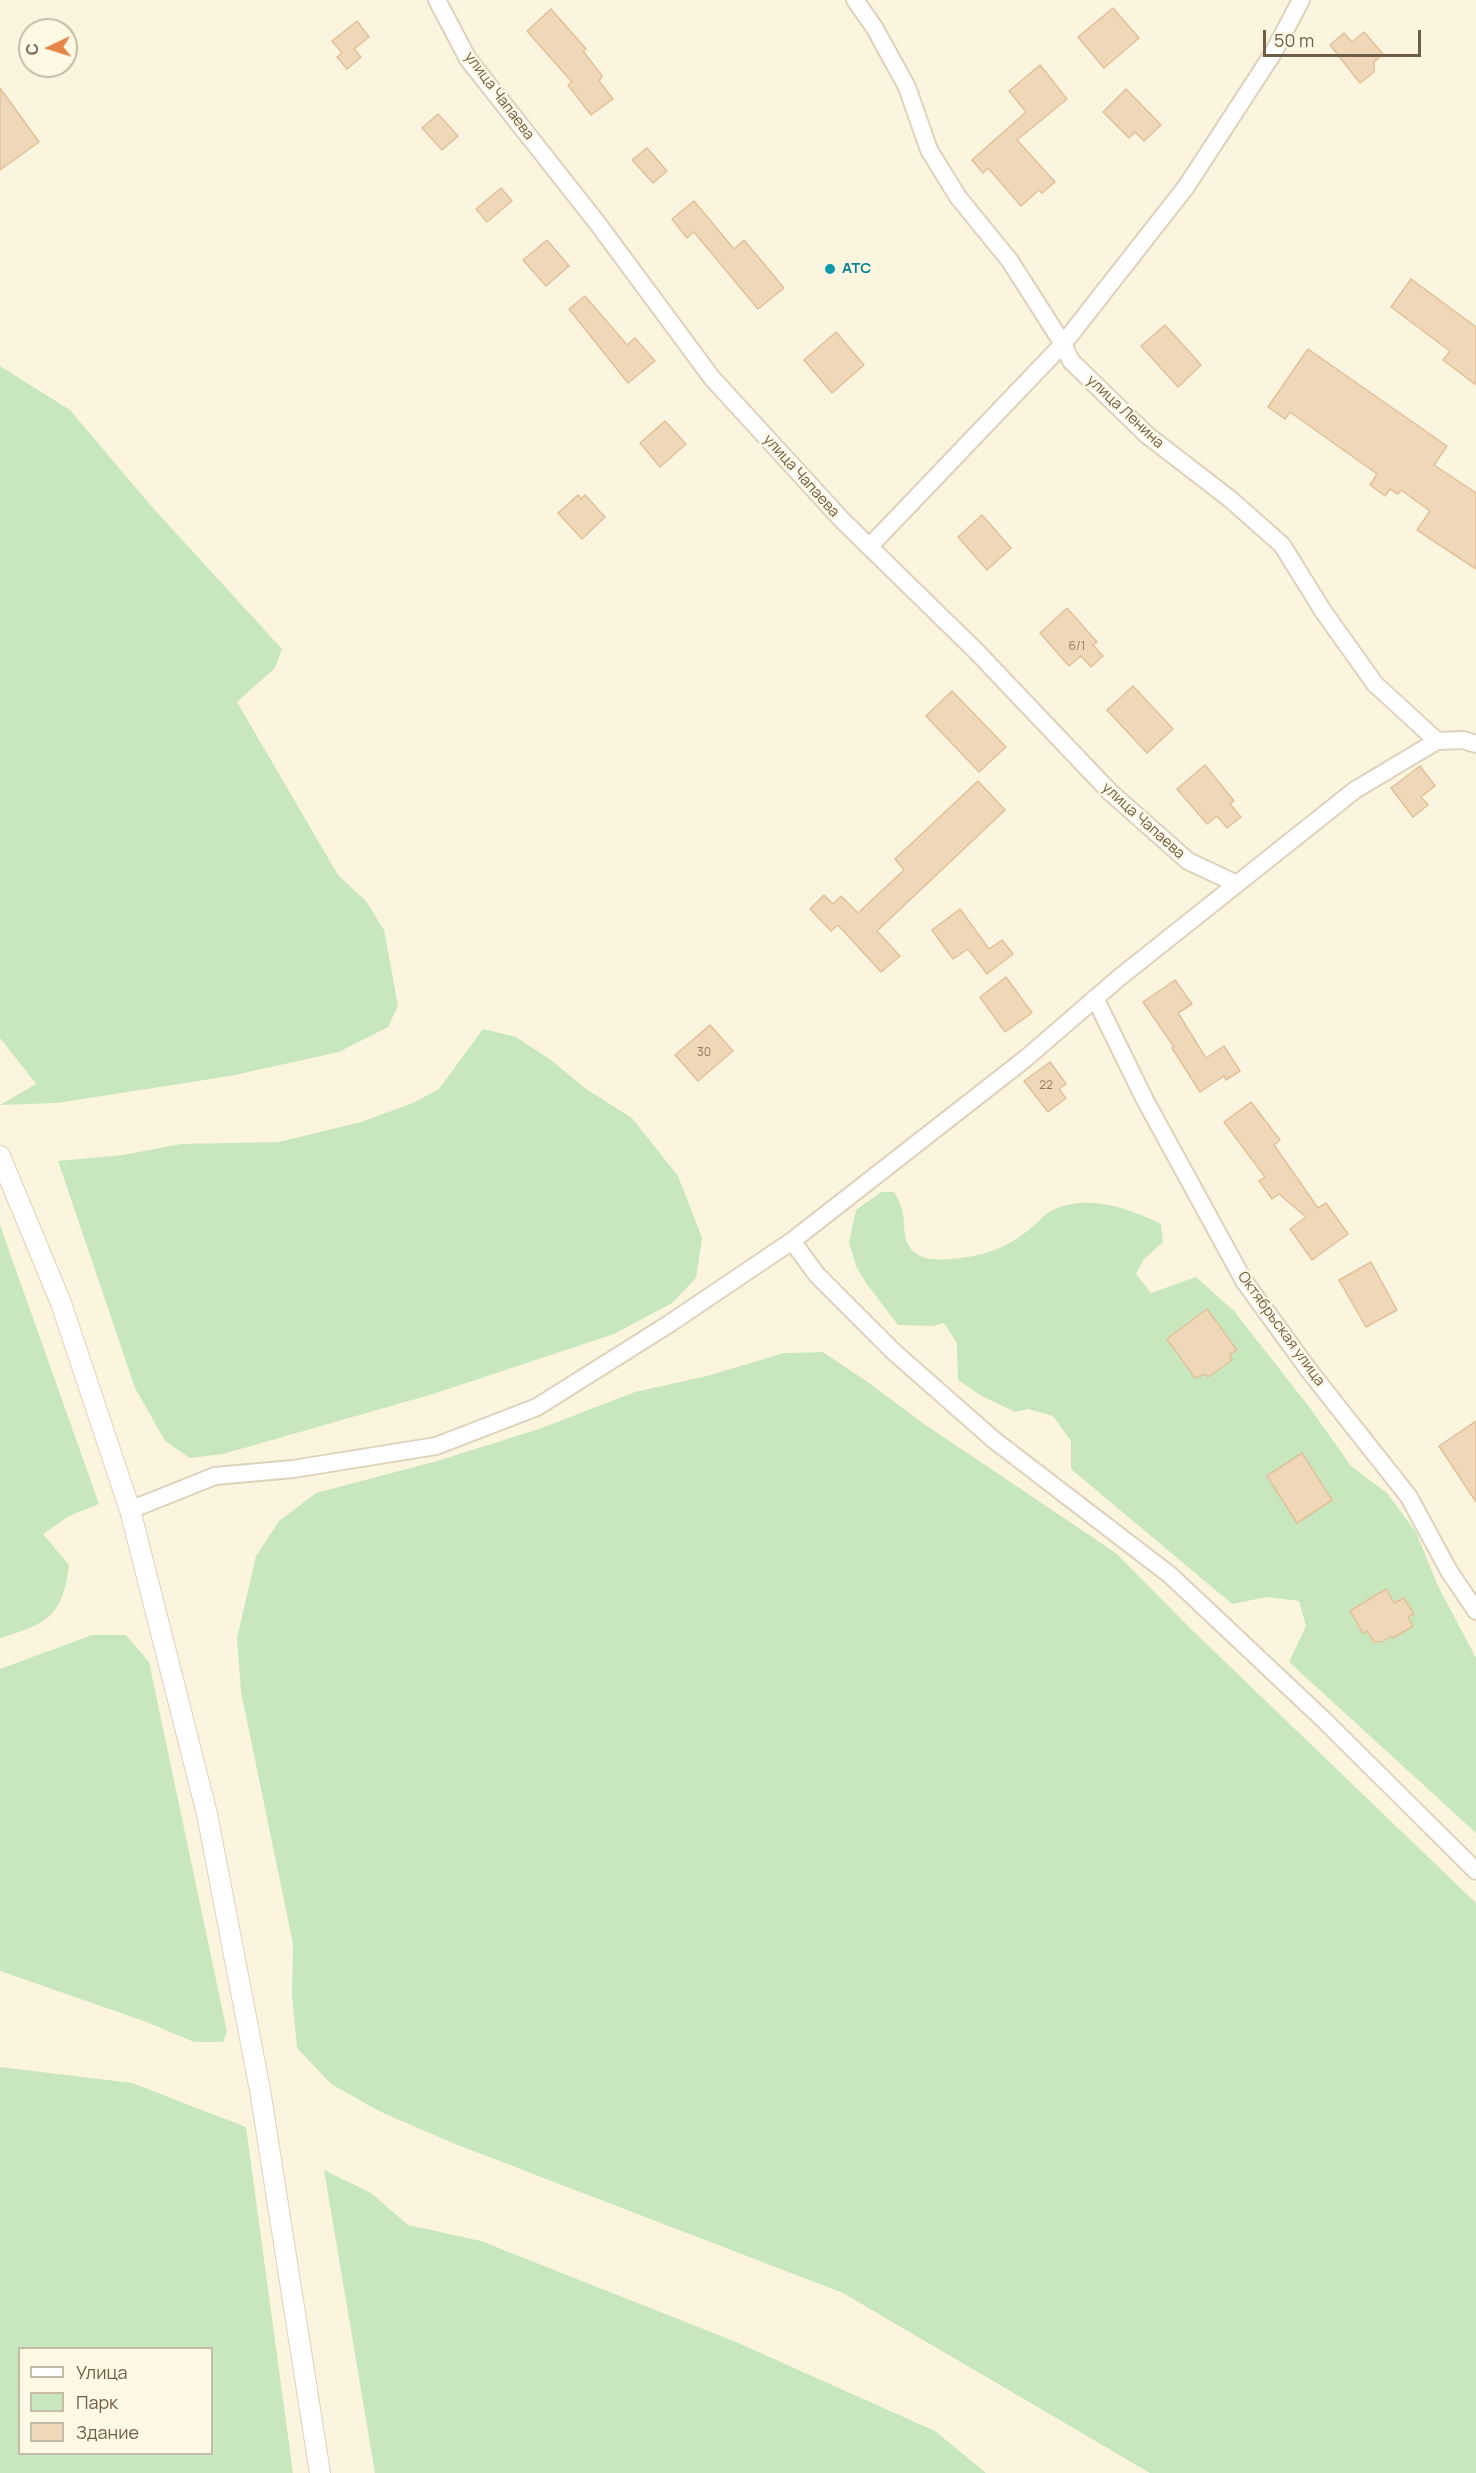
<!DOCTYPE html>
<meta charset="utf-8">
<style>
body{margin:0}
#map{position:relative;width:1476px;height:2473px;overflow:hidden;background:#fbf5df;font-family:Manrope,sans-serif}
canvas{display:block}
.legend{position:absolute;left:18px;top:2347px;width:195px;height:108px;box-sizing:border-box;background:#fef9e5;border:2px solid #c5bba6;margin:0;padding:8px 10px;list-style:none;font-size:18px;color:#705d48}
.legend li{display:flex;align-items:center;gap:12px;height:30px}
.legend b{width:30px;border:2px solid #c5bba6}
.north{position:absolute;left:18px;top:18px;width:60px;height:60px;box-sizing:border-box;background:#fef9e5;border:2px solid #c5bba6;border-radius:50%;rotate:266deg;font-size:16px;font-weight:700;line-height:24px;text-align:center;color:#705d48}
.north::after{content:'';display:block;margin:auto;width:21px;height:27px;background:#e28547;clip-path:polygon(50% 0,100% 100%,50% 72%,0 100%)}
.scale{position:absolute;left:1263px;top:30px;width:158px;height:27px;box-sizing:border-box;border:3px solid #705d48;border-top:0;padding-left:8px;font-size:18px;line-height:21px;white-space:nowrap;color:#705d48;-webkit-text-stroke:4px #fef9e5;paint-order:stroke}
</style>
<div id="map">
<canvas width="1476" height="2473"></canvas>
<ul class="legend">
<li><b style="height:8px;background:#fff"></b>Улица</li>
<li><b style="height:16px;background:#c8e7bf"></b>Парк</li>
<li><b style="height:16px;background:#efd8b8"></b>Здание</li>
</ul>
<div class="north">С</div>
<div class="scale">50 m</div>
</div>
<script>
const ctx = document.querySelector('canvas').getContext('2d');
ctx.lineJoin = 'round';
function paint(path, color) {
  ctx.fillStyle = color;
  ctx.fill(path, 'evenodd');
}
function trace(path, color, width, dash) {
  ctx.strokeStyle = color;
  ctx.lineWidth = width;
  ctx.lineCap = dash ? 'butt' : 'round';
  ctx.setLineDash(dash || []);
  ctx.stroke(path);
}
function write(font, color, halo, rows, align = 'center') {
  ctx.font = font + ' Manrope,sans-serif';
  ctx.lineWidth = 4.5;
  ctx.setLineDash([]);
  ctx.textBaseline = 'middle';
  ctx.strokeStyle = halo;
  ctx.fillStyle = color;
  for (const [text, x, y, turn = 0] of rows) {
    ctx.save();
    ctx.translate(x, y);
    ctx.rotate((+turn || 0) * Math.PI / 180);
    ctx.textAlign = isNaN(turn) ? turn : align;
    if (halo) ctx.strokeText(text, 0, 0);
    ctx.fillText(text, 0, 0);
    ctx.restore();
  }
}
paint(new Path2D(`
 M 0,366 L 70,410 L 152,507 L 282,649 L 275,668 L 237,702 L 338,875 L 366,901 L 384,930 L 398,1006 L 388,1027 L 339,1052 L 230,1076 L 57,1103 L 0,1105 L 36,1084 L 0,1038 Z
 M 483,1029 L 516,1037 L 551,1060 L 586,1089 L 632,1118 L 678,1176 L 702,1238 L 696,1278 L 672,1303 L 614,1334 L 433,1394 L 223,1454 L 190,1458 L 165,1441 L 135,1388 L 58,1161 L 123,1155 L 181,1144 L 279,1142 L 361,1122 L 413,1103 L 439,1089 Z
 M 881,1192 L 894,1192 C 897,1197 900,1203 902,1209 C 906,1224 901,1240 914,1252 C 924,1260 938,1260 950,1259 C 978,1257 1004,1250 1026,1232 C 1046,1217 1043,1210 1072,1204 C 1102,1199 1135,1211 1161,1224 L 1163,1242 L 1144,1259 L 1136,1274 L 1151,1293 L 1196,1277 L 1234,1311 L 1310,1408 L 1351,1466 L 1387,1493 L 1416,1532 L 1438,1586 L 1476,1658 L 1476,1833 L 1289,1662 L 1306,1626 L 1299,1601 L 1267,1597 L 1232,1604 L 1071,1469 L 1071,1441 L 1053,1416 L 1028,1409 L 1015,1412 L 980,1395 L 958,1380 L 957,1343 L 944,1323 L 933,1326 L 898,1325 L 866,1283 L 856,1266 L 849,1242 L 856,1210 Z
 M 0,1225 L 99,1504 L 69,1516 L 43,1534 L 69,1565 C 63,1616 47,1624 0,1638 Z
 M 823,1352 L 869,1383 L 924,1424 L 1116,1553 L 1193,1631 L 1476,1903 L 1476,2473 L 1150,2473 L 843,2293 L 450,2142 L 379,2111 L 331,2084 L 297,2048 L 292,1996 L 293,1944 L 241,1692 L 237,1638 L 256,1556 L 279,1521 L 316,1493 L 437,1461 L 539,1429 L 635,1392 L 707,1376 L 784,1353 Z
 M 92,1635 L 126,1635 L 149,1662 L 227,2032 L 223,2042 L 194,2042 L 144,2021 L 0,1971 L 0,1669 Z
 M 0,2067 L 132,2083 L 246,2127 L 293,2473 L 0,2473 ZM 20,2348 L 212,2348 L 212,2454 L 20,2454 Z
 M 324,2170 L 371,2193 L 408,2225 L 481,2241 L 736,2342 L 935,2431 L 986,2473 L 375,2473 Z`), '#c8e7bf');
const building = new Path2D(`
 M 1113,8 L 1139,38 L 1104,68 L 1078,37 Z
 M 551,9 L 586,49 L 583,51 L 602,76 L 599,81 L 613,99 L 591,115 L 568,85 L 572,82 L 527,31 Z
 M 357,21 L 369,37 L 354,49 L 361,57 L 347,69 L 337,57 L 342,53 L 332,41 Z
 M 1364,32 L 1383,54 L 1374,62 L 1374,72 L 1360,83 L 1330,45 L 1344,33 L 1352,42 Z
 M 1040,65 L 1067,99 L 1017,140 L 1055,182 L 1042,193 L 1039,190 L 1021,206 L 988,168 L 983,173 L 972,160 L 1026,112 L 1009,91 Z
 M 0,88 L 39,142 L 0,170 Z
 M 1126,89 L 1161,125 L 1144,141 L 1135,132 L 1129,138 L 1103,112 Z
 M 438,114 L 458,136 L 442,150 L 422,128 Z
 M 647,148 L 667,171 L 653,183 L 632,160 Z
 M 501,188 L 512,201 L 487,222 L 476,209 Z
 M 694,201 L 734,249 L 744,240 L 784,288 L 758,309 L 694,232 L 687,238 L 672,219 Z
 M 547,240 L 569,266 L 546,286 L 523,260 Z
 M 1411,279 L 1476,327 L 1476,385 L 1443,360 L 1450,351 L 1391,307 Z
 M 585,296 L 627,345 L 635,338 L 655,361 L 628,383 L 569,309 Z
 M 1165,325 L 1201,365 L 1178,387 L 1141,346 Z
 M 836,332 L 864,365 L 832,393 L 804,360 Z
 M 1308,349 L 1447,446 L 1434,465 L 1476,493 L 1476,569 L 1417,530 L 1430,511 L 1401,490 L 1398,494 L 1390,489 L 1385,496 L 1370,485 L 1377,474 L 1290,412 L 1285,419 L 1268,407 Z
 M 665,421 L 686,444 L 660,467 L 640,443 Z
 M 578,495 L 581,499 L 585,495 L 605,517 L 582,539 L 558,513 Z
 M 982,515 L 1011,548 L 987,570 L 958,537 Z
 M 1067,608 L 1097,642 L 1093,645 L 1103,656 L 1091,667 L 1081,656 L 1069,666 L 1040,633 Z
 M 1133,686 L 1173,729 L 1147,753 L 1107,710 Z
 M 952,691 L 1006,747 L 979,772 L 926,716 Z
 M 1205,765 L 1234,801 L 1230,804 L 1241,817 L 1227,828 L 1217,816 L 1207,824 L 1177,789 Z
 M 1420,766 L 1435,786 L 1421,797 L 1428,805 L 1413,817 L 1391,788 Z
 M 978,781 L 1005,810 L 877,931 L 900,956 L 881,972 L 838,925 L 831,931 L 810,909 L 824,895 L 833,904 L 841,896 L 858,913 L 904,870 L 895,859 Z
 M 960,909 L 989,949 L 1002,940 L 1013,954 L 987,974 L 968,949 L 953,959 L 932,930 Z
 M 1006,977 L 1032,1013 L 1005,1032 L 980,997 Z
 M 1175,980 L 1192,1004 L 1178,1013 L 1206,1058 L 1224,1046 L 1240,1071 L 1226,1080 L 1224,1076 L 1200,1092 L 1172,1048 L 1174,1047 L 1143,1002 Z
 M 710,1025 L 733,1051 L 698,1081 L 675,1055 Z
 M 1050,1062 L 1066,1084 L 1059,1089 L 1066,1098 L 1048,1112 L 1024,1081 Z
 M 1251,1102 L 1280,1140 L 1274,1145 L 1318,1208 L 1326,1203 L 1348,1234 L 1312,1260 L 1290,1229 L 1306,1217 L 1279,1194 L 1272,1199 L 1259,1181 L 1265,1177 L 1224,1122 Z
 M 1371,1262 L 1397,1310 L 1366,1327 L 1339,1280 Z
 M 1207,1309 L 1237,1350 L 1230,1354 L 1232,1360 L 1208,1377 L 1205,1374 L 1195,1378 L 1167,1339 Z
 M 1476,1421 L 1476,1502 L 1439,1446 Z
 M 1302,1453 L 1332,1500 L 1297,1523 L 1267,1476 Z
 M 1386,1589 L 1394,1603 L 1404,1598 L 1414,1614 L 1408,1617 L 1413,1626 L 1393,1638 L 1391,1636 L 1382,1642 L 1374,1642 L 1367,1631 L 1363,1633 L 1350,1611 Z`);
paint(building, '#efd8b8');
trace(building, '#e1c199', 1.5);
const minor = new Path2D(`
 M 437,0 L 468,59 L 598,224 L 712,378 L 842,520 L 977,652 L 1110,792 L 1188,861 L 1237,884
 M 855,0 L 874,27 L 907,87 L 929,150 L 958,197 L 1010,261 L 1063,344 L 1071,361 L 1147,435 L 1230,499 L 1282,545 L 1323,611 L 1375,684 L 1437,741 L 1463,740 L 1476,744
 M 869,547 L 1063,344 L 1186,187 L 1272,55 L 1301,0
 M 1095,998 L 1145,1100 L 1244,1281 L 1311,1373 L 1409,1497 L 1449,1571 L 1476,1611
 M 792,1241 L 817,1275 L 894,1352 L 994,1440 L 1170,1575 L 1324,1720 L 1476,1871
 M 130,1510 L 215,1476 L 293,1469 L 436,1446 L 537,1407 L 669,1324 L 792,1241 L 1025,1059 L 1120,977 L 1355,790 L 1437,741`);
const tertiary = new Path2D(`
 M 0,1156 L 61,1303 L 130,1510 L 207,1814 L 260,2090 L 320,2473`);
trace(minor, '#ded2bc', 20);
trace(tertiary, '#ded2bc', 22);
trace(minor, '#fff', 16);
trace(tertiary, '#fff', 20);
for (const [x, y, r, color] of [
 [830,269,6,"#0f9aa8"]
]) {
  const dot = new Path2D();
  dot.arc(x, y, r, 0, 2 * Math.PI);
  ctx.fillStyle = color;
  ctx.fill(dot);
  trace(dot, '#fef9e5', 2);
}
write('12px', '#907c64', null, [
 ["6/1",1077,647],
 ["30",704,1053],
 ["22",1046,1086]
]);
write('15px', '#705d48', '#fef9e5', [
 ["улица Чапаева",499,96,53],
 ["улица Ленина",1125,412,43],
 ["улица Чапаева",801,476,48],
 ["улица Чапаева",1143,821,42],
 ["Октябрьская улица",1281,1329,54]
]);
write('bold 15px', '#0d838f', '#fef9e5', [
 ["АТС",842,269]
], 'left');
</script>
